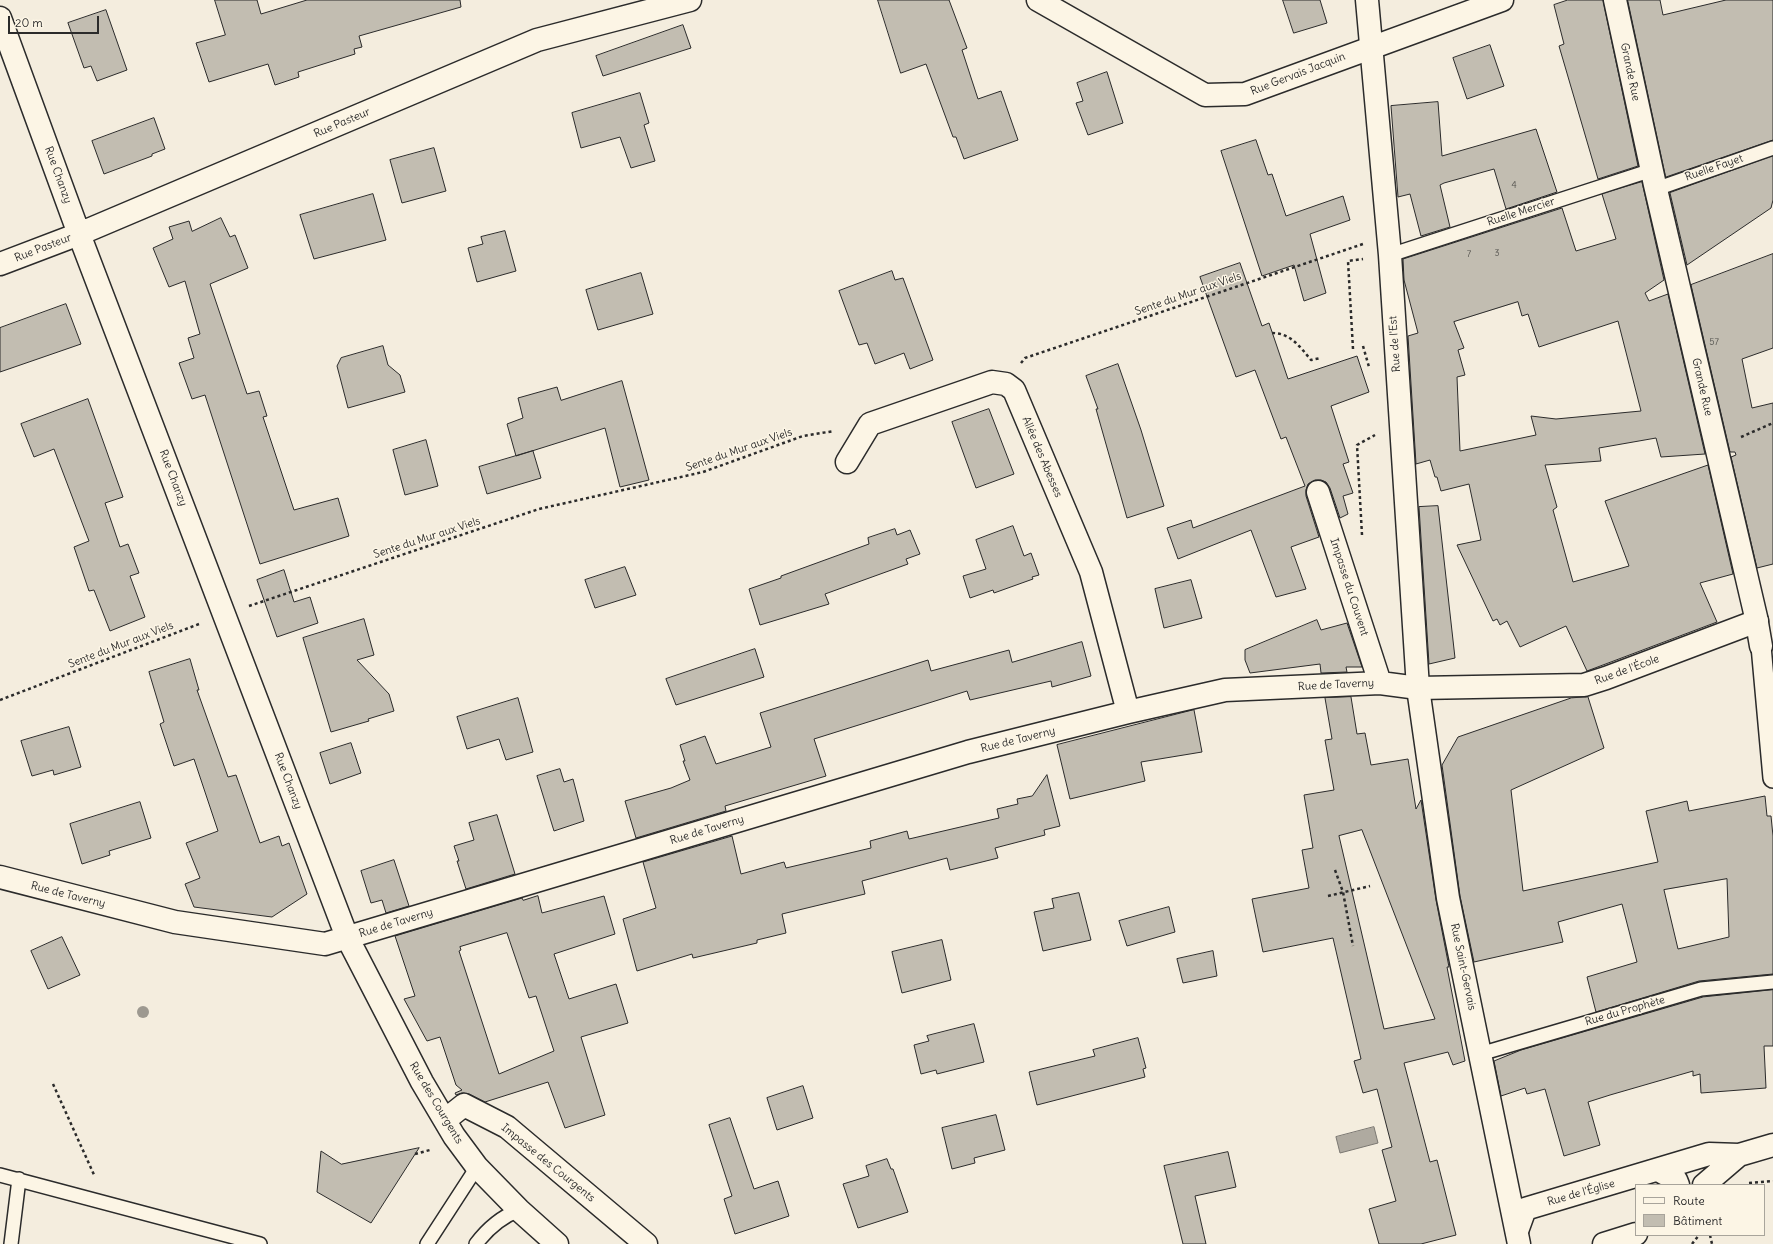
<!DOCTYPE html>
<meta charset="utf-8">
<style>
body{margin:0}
#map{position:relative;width:1773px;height:1244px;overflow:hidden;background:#f4edde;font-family:Delius,sans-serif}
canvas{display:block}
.legend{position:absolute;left:1635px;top:1184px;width:130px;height:52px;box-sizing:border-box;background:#fcf5e5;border:1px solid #a8a49b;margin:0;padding:5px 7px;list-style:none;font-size:12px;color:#2b2b2b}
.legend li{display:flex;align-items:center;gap:8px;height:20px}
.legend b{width:20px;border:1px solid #a8a49b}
.scale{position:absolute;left:8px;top:16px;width:91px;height:18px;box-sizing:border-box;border:2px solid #2b2b2b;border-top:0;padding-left:5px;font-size:12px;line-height:14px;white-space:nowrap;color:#2b2b2b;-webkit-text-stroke:3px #fcf5e5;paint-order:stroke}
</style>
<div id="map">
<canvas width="1773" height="1244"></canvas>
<ul class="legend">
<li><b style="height:5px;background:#fcf5e5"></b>Route</li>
<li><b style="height:11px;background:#c2bdb1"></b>Bâtiment</li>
</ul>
<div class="scale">20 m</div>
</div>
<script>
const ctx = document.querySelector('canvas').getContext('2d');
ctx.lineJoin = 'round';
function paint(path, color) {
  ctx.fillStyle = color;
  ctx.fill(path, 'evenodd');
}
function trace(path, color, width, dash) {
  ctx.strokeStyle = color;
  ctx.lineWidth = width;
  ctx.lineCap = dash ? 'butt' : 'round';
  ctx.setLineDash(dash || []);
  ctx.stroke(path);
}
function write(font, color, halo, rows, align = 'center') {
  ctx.font = font + ' Delius,sans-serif';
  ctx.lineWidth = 3;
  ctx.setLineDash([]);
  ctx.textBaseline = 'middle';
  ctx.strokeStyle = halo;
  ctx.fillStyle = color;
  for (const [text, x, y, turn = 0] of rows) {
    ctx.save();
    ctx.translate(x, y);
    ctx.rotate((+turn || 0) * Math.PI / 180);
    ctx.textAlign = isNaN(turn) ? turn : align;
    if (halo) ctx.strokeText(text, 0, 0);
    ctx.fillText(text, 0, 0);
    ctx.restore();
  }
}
const water = new Path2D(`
 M 1374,1127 L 1378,1143 L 1340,1153 L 1336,1137 Z`);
paint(water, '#afaaa0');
trace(water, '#7a7771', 1);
const building = new Path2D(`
 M 215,0 L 257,0 L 261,14 L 307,0 L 460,0 L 461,7 L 359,36 L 362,47 L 354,49 L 355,54 L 298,72 L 299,77 L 275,85 L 268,64 L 209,82 L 196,43 L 225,35 Z
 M 878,0 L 949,0 L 967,48 L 962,50 L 978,99 L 1001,91 L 1018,140 L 964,159 L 956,137 L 953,137 L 926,64 L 901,73 Z
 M 1283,0 L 1320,0 L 1327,23 L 1294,33 Z
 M 1568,0 L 1603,0 L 1638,166 L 1598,179 L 1559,46 L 1564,44 L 1554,5 Z
 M 1628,0 L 1660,0 L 1663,15 L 1726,0 L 1773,0 L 1773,140 L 1666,177 Z
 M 106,10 L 127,70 L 97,81 L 91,66 L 84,68 L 68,23 Z
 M 683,25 L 691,48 L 603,76 L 596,56 Z
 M 1490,45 L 1504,86 L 1467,99 L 1453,58 Z
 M 1107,72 L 1123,123 L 1088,135 L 1076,103 L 1083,101 L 1077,83 Z
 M 640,93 L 649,123 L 644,125 L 655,161 L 631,168 L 620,137 L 581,148 L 572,113 Z
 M 1438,102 L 1442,156 L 1536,129 L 1557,192 L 1506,209 L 1494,169 L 1444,183 L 1440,185 L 1450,227 L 1421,236 L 1410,194 L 1398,197 L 1391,106 Z
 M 154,118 L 165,149 L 152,154 L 152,156 L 104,174 L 92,141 Z
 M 1256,140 L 1268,175 L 1272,174 L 1286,216 L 1343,196 L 1350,220 L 1310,234 L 1326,293 L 1304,301 L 1294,265 L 1262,276 L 1221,151 Z
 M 434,148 L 446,191 L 402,203 L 390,160 Z
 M 1773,156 L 1773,200 L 1771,208 L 1687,265 L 1670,193 Z
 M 1642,182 L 1664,280 L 1645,293 L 1649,301 L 1668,294 L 1705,454 L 1661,457 L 1656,438 L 1599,448 L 1601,461 L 1545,465 L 1557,507 L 1553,510 L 1573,582 L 1629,566 L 1605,501 L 1708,465 L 1733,574 L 1700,583 L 1717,622 L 1587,671 L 1566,626 L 1520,647 L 1507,621 L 1500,625 L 1497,619 L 1493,621 L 1457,545 L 1481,540 L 1469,484 L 1441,491 L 1437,477 L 1435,477 L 1430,460 L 1416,464 L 1408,336 L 1418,333 L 1404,280 L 1403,259 L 1562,208 L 1576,251 L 1616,239 L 1602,194 ZM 1518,302 L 1522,316 L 1528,314 L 1539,347 L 1618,321 L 1641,411 L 1556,419 L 1531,416 L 1536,435 L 1460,451 L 1457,377 L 1465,375 L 1458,350 L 1464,348 L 1454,322 Z
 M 373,194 L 386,240 L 314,259 L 300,215 Z
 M 221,218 L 230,237 L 235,235 L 248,268 L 210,284 L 247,394 L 259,391 L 267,416 L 263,417 L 294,510 L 338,498 L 349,536 L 260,564 L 205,395 L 192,399 L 179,363 L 194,358 L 188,338 L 200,334 L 185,281 L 169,287 L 153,248 L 173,239 L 169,227 L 189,221 L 192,231 Z
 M 505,231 L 516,271 L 477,282 L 468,248 L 483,244 L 481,237 Z
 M 1773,254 L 1773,348 L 1742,359 L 1752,408 L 1773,403 L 1773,564 L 1757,568 L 1731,457 L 1736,455 L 1735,452 L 1730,452 L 1691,285 Z
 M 1240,263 L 1262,326 L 1269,323 L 1288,379 L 1357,356 L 1369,392 L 1331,406 L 1349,462 L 1343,464 L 1353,493 L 1343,496 L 1348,514 L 1340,518 L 1330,488 L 1326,482 L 1321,480 L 1315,480 L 1308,484 L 1306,490 L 1306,496 L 1319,537 L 1291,547 L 1306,589 L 1276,597 L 1251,530 L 1178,559 L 1167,528 L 1191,520 L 1193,528 L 1305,486 L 1286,437 L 1281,439 L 1255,370 L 1236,377 L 1200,277 Z
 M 892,271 L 895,280 L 903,278 L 933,360 L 910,369 L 904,353 L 875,364 L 867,343 L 859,345 L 839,291 Z
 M 641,273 L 653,314 L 598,330 L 586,290 Z
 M 66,304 L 81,344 L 0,372 L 0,328 Z
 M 383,346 L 388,365 L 400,375 L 405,392 L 348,408 L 337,366 L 341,358 Z
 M 1118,364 L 1141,430 L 1164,506 L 1127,518 L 1096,409 L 1098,409 L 1086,376 Z
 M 622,381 L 649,480 L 620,487 L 605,428 L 516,456 L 507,424 L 523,418 L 518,398 L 557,387 L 561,400 Z
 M 88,399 L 123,497 L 105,503 L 120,547 L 128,544 L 139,573 L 130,576 L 145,617 L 110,631 L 94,590 L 89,591 L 74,547 L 89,541 L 54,449 L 34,457 L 21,424 Z
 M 989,409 L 1014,474 L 976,488 L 952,422 Z
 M 426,440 L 438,486 L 405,495 L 393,450 Z
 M 533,451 L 541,478 L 487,494 L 479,467 Z
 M 1438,506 L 1455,658 L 1429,664 L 1419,507 Z
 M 1013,526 L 1024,556 L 1031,553 L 1039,575 L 1032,577 L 1033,579 L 994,593 L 993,590 L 970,598 L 963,576 L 986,569 L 976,540 Z
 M 895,529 L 897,535 L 910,530 L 920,554 L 906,559 L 908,564 L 825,594 L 829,604 L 760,625 L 749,589 L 781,578 L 781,576 L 869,544 L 868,538 Z
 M 625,567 L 636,595 L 595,608 L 585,580 Z
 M 284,570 L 294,602 L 310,597 L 318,623 L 277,637 L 257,580 Z
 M 1191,580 L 1202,618 L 1164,628 L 1155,589 Z
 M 364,619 L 374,655 L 357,660 L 389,694 L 394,711 L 368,719 L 369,721 L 331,732 L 303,638 Z
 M 1317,620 L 1321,630 L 1347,623 L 1362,667 L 1346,667 L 1347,672 L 1321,673 L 1320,664 L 1250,673 L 1245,660 L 1245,650 Z
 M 1082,642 L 1091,676 L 1052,687 L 1051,681 L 970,700 L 967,691 L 814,739 L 826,776 L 725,806 L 726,811 L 636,838 L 625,801 L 671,788 L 690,780 L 683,761 L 685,761 L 680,745 L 705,736 L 716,764 L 771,747 L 760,713 L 928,660 L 931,671 L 1009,650 L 1012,662 Z
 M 755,649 L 764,677 L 676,705 L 666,679 Z
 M 190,659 L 199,690 L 197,690 L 228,777 L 236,775 L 260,843 L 279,836 L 282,846 L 289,843 L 307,894 L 272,917 L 194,907 L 185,884 L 200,878 L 186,843 L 218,831 L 194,759 L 174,766 L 160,724 L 164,722 L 149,672 Z
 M 1351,697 L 1357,734 L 1365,733 L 1371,765 L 1408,759 L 1416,809 L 1421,800 L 1436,900 L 1449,967 L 1447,967 L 1465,1061 L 1453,1065 L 1448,1052 L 1404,1063 L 1430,1162 L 1437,1160 L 1456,1235 L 1421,1244 L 1379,1244 L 1369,1209 L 1396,1201 L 1382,1150 L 1392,1147 L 1377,1089 L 1363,1093 L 1354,1061 L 1361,1059 L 1333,938 L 1263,952 L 1252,899 L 1309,888 L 1302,850 L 1313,848 L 1304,795 L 1334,790 L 1325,740 L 1332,739 L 1325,698 ZM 1362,830 L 1435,1019 L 1384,1029 L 1339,836 Z
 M 1588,697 L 1604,748 L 1511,790 L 1523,891 L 1658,862 L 1646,811 L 1687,801 L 1689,811 L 1765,796 L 1767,816 L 1771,816 L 1773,836 L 1773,974 L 1699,981 L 1596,1012 L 1587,977 L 1637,962 L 1622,904 L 1558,922 L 1563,942 L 1474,962 L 1460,896 L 1442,765 L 1458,737 L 1571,698 ZM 1727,879 L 1729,937 L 1678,949 L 1664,890 Z
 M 518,698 L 533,752 L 506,760 L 499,739 L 467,749 L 457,717 Z
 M 1194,710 L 1202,752 L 1141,762 L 1145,781 L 1070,799 L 1057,745 Z
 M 69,727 L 81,767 L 54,775 L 53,770 L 32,776 L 21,741 Z
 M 351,743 L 361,773 L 330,784 L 320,753 Z
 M 560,769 L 564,782 L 573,779 L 584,821 L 554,831 L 537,776 Z
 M 1047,775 L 1060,826 L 1044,830 L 1045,835 L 995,848 L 998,858 L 950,870 L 947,858 L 862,881 L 865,894 L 782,914 L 786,933 L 757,940 L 757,943 L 693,958 L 692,954 L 637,971 L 623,919 L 656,908 L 643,862 L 732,836 L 741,874 L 784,862 L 786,868 L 871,848 L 870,841 L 907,831 L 909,839 L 999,818 L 997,809 L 1018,804 L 1017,799 L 1032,796 Z
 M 140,802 L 151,838 L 109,851 L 110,855 L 82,864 L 70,824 Z
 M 497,815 L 515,874 L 466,889 L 457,861 L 459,861 L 454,846 L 474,840 L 469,823 Z
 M 394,860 L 409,906 L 386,913 L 382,900 L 371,903 L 361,871 Z
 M 1079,893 L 1091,940 L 1043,951 L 1034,912 L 1054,908 L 1052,899 Z
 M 538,896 L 542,913 L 604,896 L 615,934 L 554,954 L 569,999 L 616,984 L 628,1023 L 581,1037 L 605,1115 L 565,1128 L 548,1082 L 485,1102 L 469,1094 L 462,1093 L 456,1095 L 455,1093 L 462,1090 L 456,1085 L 440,1037 L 427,1041 L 404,999 L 415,996 L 395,936 L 522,898 L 523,900 ZM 507,933 L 529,998 L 536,996 L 554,1051 L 499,1074 L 459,951 L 461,950 L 460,947 Z
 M 1169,907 L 1175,932 L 1127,946 L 1119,921 Z
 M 62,937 L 80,975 L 48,989 L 31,951 Z
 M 942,940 L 951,980 L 902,993 L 892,952 Z
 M 1213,951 L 1217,976 L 1183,983 L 1177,959 Z
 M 1773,990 L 1773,1046 L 1764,1046 L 1766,1088 L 1701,1093 L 1700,1074 L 1693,1076 L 1693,1071 L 1610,1095 L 1588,1102 L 1600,1145 L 1564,1156 L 1545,1089 L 1527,1094 L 1525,1088 L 1501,1096 L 1494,1061 L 1521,1050 L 1703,997 Z
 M 974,1024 L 984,1062 L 937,1074 L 936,1070 L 921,1074 L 914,1045 L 929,1041 L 927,1036 Z
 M 1138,1038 L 1146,1068 L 1143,1069 L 1145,1077 L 1037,1105 L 1029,1072 L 1095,1056 L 1093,1050 Z
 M 803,1086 L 813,1118 L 777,1130 L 767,1098 Z
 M 996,1115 L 1005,1150 L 974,1158 L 975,1163 L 952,1169 L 942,1128 Z
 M 730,1118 L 754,1189 L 778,1181 L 789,1216 L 735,1234 L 724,1199 L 732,1196 L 709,1125 Z
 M 419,1148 L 371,1223 L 317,1192 L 321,1151 L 341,1164 Z
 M 1228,1152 L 1236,1187 L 1195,1196 L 1206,1244 L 1183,1244 L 1164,1166 Z
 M 887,1159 L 891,1169 L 893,1169 L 908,1212 L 858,1228 L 843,1184 L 869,1176 L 866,1166 Z`);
paint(building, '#c2bdb1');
trace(building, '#2b2b2b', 1);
const service = new Path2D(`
 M 1656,189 L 1773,148
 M 1390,255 L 1652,170
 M 1480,1054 L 1701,989 L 1773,982
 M 0,1175 L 260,1244
 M 11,1244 L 19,1179
 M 427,1244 L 477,1167
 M 476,1244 C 488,1228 501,1217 519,1210`);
const pedestrian = new Path2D(`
 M 1761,646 L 1773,778`);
const minor = new Path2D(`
 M 1038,0 L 1205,95 L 1245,94 L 1502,0
 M 0,18 L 79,234 L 347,937 L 422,1082 L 454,1136 L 477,1167 L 519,1210 L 557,1244
 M 0,264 L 79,234 L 537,40 L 690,0
 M 847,462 L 870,424 L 992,382 L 1006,384 L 1014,390 L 1091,572 L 1128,712
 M 1318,492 L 1380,683
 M 0,877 L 175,922 L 325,944 L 968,752 L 1128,712 L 1225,690 L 1380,683 L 1418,688 L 1584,685 L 1606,678 L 1757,621
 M 445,1120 L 464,1105 L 507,1127 L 646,1244
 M 1658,1170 L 1676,1180 L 1678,1185
 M 1704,1185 L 1739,1155
 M 1517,1231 L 1525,1209 L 1709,1154 L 1739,1155 L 1773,1145
 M 1604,1244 L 1636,1234`);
const tertiary = new Path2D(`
 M 1367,0 L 1390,255 L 1418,688 L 1448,898 L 1519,1244
 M 1615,0 L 1655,185 L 1756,617 L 1761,646`);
trace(service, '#2b2b2b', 16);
trace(pedestrian, '#2b2b2b', 22);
trace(minor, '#2b2b2b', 25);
trace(tertiary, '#2b2b2b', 25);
trace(new Path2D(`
 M 1272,333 C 1291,333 1300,347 1311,360 L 1321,358
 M 1363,346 L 1369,367
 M 1353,349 L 1348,261 L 1363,259
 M 1021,363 L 1025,358 L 1363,244
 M 1741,437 L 1773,423
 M 1362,535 L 1357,445 L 1375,435
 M 249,606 L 539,509 L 703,472 L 803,436 L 834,431
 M 0,700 L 199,624
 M 1335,870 L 1343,892 L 1353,946
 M 1328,896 L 1370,886
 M 53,1084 L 95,1177
 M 415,1154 L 430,1150
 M 1749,1183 L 1773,1181
 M 1710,1235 L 1712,1244
 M 1692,1244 L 1699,1235`), '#2b2b2b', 2.5, [3, 3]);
trace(service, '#fcf5e5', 13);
trace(pedestrian, '#fcf5e5', 19);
trace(minor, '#fcf5e5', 22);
trace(tertiary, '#fcf5e5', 22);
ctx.fillStyle = '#9d9990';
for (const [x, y] of [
 [143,1012]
]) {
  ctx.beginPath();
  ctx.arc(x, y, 6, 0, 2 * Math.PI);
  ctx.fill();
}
write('9px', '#51504c', null, [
 ["4",1514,185],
 ["3",1497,253],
 ["7",1469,254],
 ["57",1714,342]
]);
write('11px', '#2b2b2b', '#fcf5e5', [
 ["Grande Rue",1630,72,78],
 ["Rue Gervais Jacquin",1298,74,-21],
 ["Rue Pasteur",342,123,-23],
 ["Ruelle Fayet",1714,168,-19],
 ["Rue Chanzy",58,175,70],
 ["Ruelle Mercier",1521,212,-18],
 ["Rue Pasteur",43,248,-21],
 ["Sente du Mur aux Viels",1188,294,-19],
 ["Rue de l'Est",1395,344,-94],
 ["Grande Rue",1702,387,77],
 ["Sente du Mur aux Viels",739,450,-19],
 ["Allée des Abesses",1042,457,67],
 ["Rue Chanzy",173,478,69],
 ["Sente du Mur aux Viels",427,538,-18],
 ["Impasse du Couvent",1349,587,72],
 ["Sente du Mur aux Viels",121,645,-21],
 ["Rue de l'École",1627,670,-20],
 ["Rue de Taverny",1336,685,-3],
 ["Rue de Taverny",1018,740,-14],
 ["Rue Chanzy",288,781,69],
 ["Rue de Taverny",707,830,-17],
 ["Rue de Taverny",68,895,14],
 ["Rue de Taverny",396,923,-17],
 ["Rue Saint-Gervais",1463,967,78],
 ["Rue du Prophète",1625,1011,-16],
 ["Rue des Courgents",436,1103,59],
 ["Impasse des Courgents",548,1163,39],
 ["Rue de l'Église",1581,1193,-16]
]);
</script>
